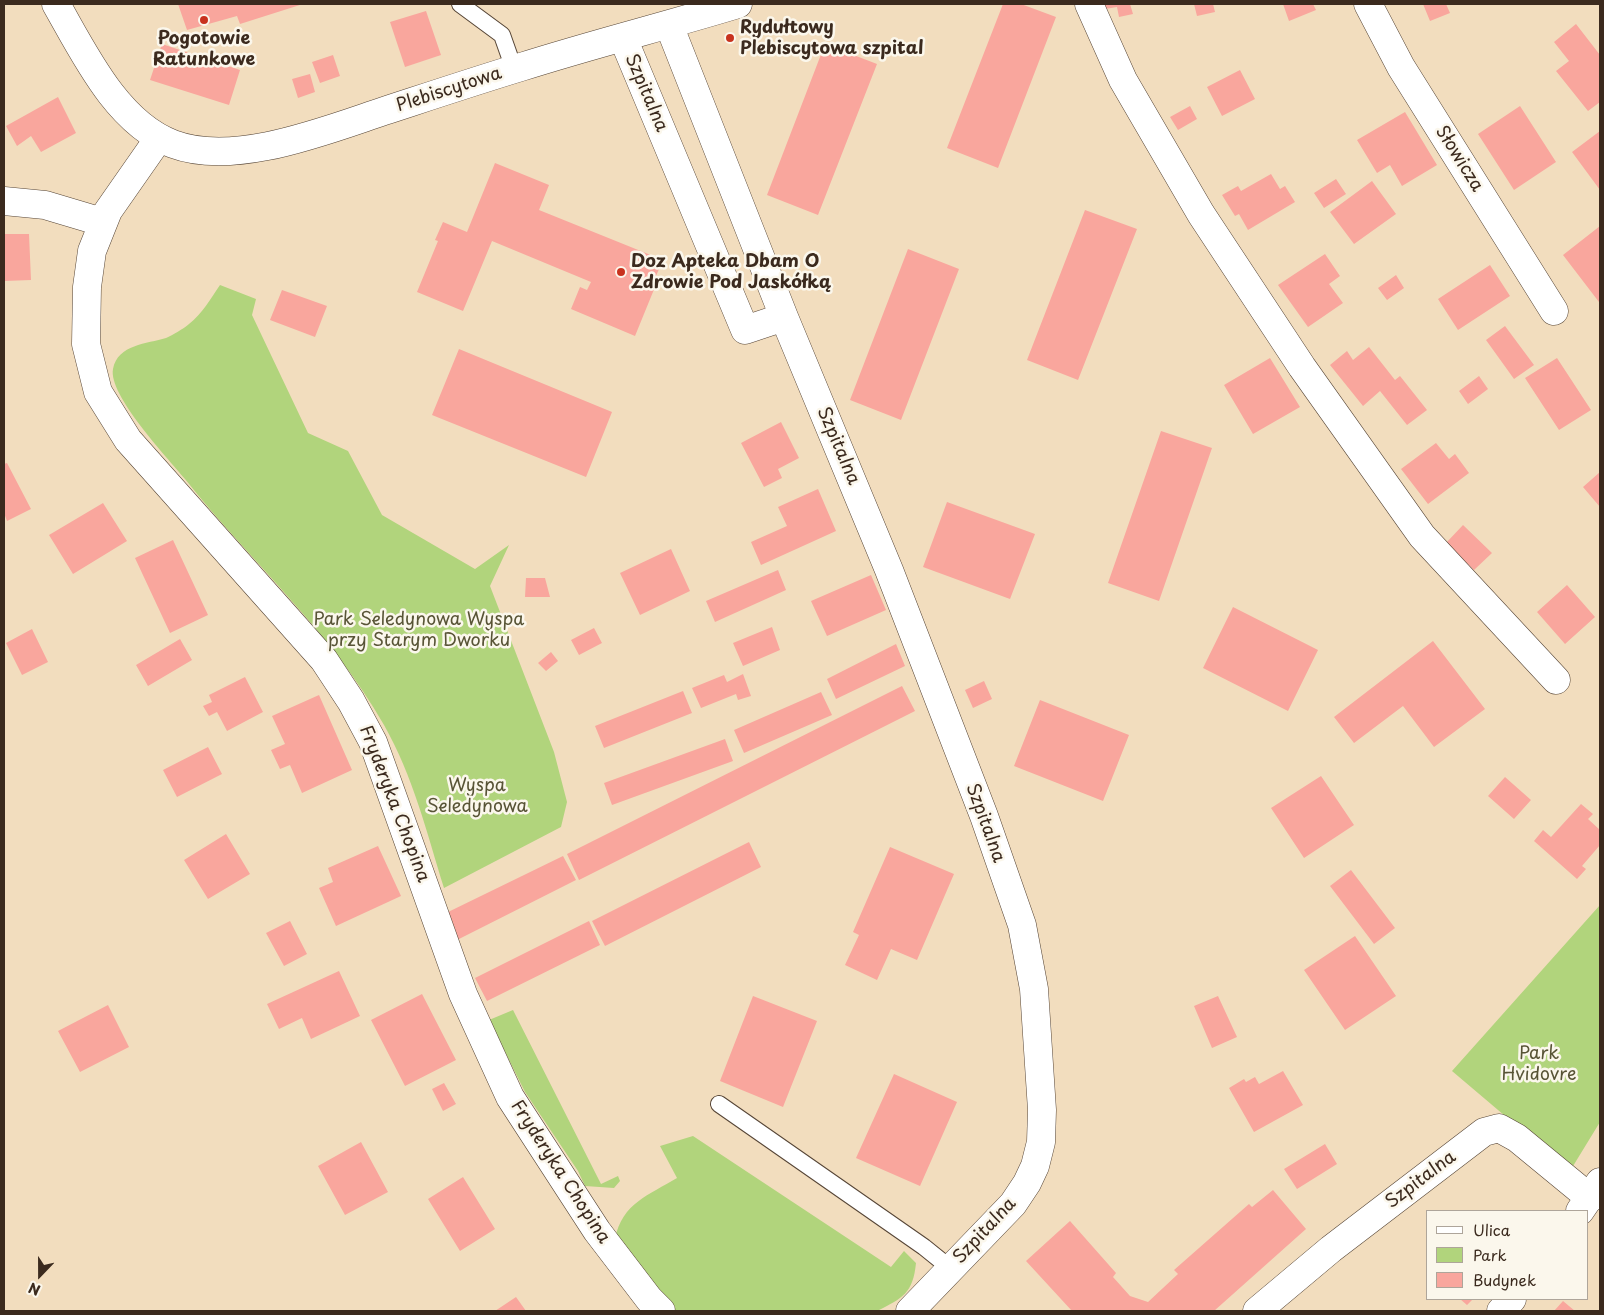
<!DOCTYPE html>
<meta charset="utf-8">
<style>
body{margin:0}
#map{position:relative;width:1604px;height:1315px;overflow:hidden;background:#f2ddbe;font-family:"Playpen Sans",sans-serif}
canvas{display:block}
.frame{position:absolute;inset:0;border:5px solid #3b2a1e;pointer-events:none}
.legend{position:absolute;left:1426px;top:1210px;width:162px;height:90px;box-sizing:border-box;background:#fbf7ec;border:1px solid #aea59a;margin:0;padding:6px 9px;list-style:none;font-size:15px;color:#3b2a1e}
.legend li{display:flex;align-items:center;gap:10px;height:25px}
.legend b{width:25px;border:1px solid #aea59a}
.north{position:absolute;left:15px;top:1250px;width:50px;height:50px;-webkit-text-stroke:4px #fbf7ec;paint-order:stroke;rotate:202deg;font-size:14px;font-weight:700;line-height:20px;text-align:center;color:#3b2a1e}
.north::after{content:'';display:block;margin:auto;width:18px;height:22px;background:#3b2a1e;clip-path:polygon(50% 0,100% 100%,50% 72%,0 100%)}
</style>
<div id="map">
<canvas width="1604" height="1315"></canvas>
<div class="frame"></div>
<ul class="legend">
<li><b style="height:6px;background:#fff"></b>Ulica</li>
<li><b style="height:14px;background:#b1d47c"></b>Park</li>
<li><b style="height:14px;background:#f9a69d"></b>Budynek</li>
</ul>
<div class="north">N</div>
</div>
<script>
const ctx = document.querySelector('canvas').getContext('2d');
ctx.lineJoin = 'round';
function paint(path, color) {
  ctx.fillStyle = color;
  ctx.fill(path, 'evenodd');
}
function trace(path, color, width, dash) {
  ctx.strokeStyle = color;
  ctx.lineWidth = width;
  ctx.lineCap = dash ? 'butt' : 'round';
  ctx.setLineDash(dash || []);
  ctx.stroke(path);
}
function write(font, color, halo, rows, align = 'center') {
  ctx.font = font + ' "Playpen Sans",sans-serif';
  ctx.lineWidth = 5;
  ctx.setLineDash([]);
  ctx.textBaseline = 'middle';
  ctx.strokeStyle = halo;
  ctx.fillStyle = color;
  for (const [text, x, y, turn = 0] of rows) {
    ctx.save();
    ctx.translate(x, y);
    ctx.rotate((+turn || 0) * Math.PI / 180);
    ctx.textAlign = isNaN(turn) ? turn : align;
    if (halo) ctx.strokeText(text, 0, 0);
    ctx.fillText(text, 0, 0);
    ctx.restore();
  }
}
paint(new Path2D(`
 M 220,285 L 256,299 L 252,315 L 308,433 L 348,451 L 382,515 L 475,569 L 509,545 L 490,586 L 554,752 L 567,802 L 561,827 L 444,888 C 427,833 413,776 384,725 C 332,633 251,562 185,479 C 167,457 108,395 113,369 C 118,344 147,344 166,338 C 173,335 183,329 189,324 C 202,314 211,298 220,285 Z
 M 1600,905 L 1600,1122 L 1570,1171 L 1452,1071 Z
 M 513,1010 L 601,1184 L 618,1176 L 620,1181 L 614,1188 L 585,1186 L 578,1171 L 525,1092 L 489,1020 Z
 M 693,1136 L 891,1267 L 904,1251 L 916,1263 C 913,1293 903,1298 877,1311 L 676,1311 L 615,1239 C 622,1203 649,1195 677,1178 L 660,1146 Z`), '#b1d47c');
paint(new Path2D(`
 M 178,4 L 303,4 L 240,24 L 237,16 L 187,30 Z
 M 1003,4 L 1021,4 L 1056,17 L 998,168 L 947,148 Z
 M 1104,4 L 1130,4 L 1133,14 L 1119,17 L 1117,7 L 1105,9 Z
 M 1194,4 L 1213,4 L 1215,12 L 1197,16 Z
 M 1283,4 L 1313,4 L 1316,10 L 1289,21 Z
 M 1423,4 L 1446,4 L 1450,13 L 1430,21 Z
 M 426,11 L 441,55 L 405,67 L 390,22 Z
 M 1576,24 L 1600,55 L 1600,102 L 1588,111 L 1556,71 L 1569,61 L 1554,42 Z
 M 162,44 L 240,70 L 229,105 L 150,80 Z
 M 825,44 L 877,64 L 818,215 L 767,195 Z
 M 333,55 L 340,76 L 320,83 L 312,62 Z
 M 1240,70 L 1255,99 L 1222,116 L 1207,87 Z
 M 310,74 L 315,92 L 298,98 L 292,79 Z
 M 58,97 L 76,133 L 41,152 L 31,136 L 17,146 L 6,126 Z
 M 1190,106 L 1197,119 L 1178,130 L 1170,117 Z
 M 1520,106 L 1556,162 L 1514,190 L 1478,134 Z
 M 1405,112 L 1437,165 L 1402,186 L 1390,165 L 1377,173 L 1357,140 Z
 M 1600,131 L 1600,190 L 1572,152 Z
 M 495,163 L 549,185 L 539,210 L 663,260 L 652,285 L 655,287 L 635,336 L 571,309 L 580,287 L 587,290 L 591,282 L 492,241 L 463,311 L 417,292 L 438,241 L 435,240 L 443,222 L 467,232 Z
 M 1271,174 L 1280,189 L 1285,186 L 1295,202 L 1248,230 L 1239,214 L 1235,216 L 1222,195 L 1238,186 L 1241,191 Z
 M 1336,179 L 1346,194 L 1324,208 L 1314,193 Z
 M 1372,181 L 1396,214 L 1354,244 L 1330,212 Z
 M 1085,210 L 1137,229 L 1078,380 L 1027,360 Z
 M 1600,226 L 1600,301 L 1599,302 L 1563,255 Z
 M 4,234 L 29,234 L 31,280 L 4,281 Z
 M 908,249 L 959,269 L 901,420 L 850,400 Z
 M 1325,254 L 1340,276 L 1329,284 L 1343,303 L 1308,327 L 1278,285 Z
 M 1490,265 L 1510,296 L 1458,330 L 1438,299 Z
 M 1396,275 L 1404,288 L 1387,300 L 1378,288 Z
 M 282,290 L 327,306 L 315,337 L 270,320 Z
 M 1505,326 L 1534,365 L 1514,379 L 1486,340 Z
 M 1369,347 L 1395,380 L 1400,376 L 1427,410 L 1407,425 L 1380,391 L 1363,406 L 1330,365 L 1347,351 L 1353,360 Z
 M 459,349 L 612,412 L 586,477 L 432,415 Z
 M 1270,358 L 1300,407 L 1253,434 L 1224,385 Z
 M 1557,358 L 1591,410 L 1559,430 L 1525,378 Z
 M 1479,376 L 1488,389 L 1468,404 L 1459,391 Z
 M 781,422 L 799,458 L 778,469 L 782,478 L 764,487 L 741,443 Z
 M 1161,431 L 1212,448 L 1159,601 L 1108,583 Z
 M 1436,443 L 1449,459 L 1455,454 L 1469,473 L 1428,504 L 1401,469 Z
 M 7,463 L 31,509 L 7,521 L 4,513 L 4,464 Z
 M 1600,472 L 1600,507 L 1583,487 Z
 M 818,489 L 836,531 L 761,565 L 751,542 L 787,526 L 778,507 Z
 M 947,502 L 1035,534 L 1010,599 L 923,567 Z
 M 103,503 L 127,541 L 73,574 L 49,535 Z
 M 1463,525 L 1492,553 L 1474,570 L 1446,543 Z
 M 173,540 L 208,615 L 170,633 L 135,558 Z
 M 671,549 L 690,591 L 640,615 L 620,573 Z
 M 778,570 L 786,590 L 715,622 L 706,601 Z
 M 871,575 L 886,610 L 827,636 L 811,601 Z
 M 526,578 L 545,578 L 550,597 L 525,597 Z
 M 1567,585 L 1595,617 L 1565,644 L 1537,612 Z
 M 1233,607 L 1318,650 L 1288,711 L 1203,668 Z
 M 772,627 L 780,650 L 743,666 L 733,643 Z
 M 594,628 L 602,643 L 579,655 L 571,640 Z
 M 32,629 L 48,662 L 22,675 L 6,643 Z
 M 180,639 L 192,660 L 148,686 L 136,665 Z
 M 1433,641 L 1485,709 L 1434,747 L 1403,706 L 1354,743 L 1334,717 Z
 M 896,644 L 905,666 L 836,699 L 827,679 Z
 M 551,652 L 558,661 L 546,671 L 538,663 Z
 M 743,674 L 751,696 L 738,700 L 736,694 L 701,708 L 692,688 L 724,675 L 727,682 Z
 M 245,677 L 263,712 L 227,731 L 217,712 L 209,716 L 203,706 L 212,702 L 209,695 Z
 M 984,681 L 992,699 L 973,708 L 965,690 Z
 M 902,686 L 915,711 L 579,880 L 567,854 Z
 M 683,691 L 692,713 L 604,748 L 595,726 Z
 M 821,692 L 832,715 L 744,753 L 734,730 Z
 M 319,695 L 352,770 L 302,793 L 290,765 L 280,769 L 271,750 L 285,744 L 272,716 Z
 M 1040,700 L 1129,735 L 1103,801 L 1014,766 Z
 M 725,739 L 733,761 L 612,805 L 604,783 Z
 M 208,747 L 222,774 L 177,797 L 163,770 Z
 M 1321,776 L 1354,825 L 1304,858 L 1271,808 Z
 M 1505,777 L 1531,800 L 1514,819 L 1488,796 Z
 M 1581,804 L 1593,814 L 1588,819 L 1600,830 L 1600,845 L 1582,866 L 1586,869 L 1577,879 L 1534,841 L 1543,830 L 1551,837 Z
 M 226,834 L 250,874 L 208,899 L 184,860 Z
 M 749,842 L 761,867 L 605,946 L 592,921 Z
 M 378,846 L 401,896 L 336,926 L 319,888 L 333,882 L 328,868 Z
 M 890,847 L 954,874 L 917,960 L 891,949 L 877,980 L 845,965 L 859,935 L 853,932 Z
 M 563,856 L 576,880 L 457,940 L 444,914 Z
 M 1351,870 L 1395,928 L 1374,944 L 1330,886 Z
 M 290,921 L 307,954 L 284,966 L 266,933 Z
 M 589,921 L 600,945 L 487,1001 L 475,978 Z
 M 1355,936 L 1396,996 L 1345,1030 L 1304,970 Z
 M 339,971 L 360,1016 L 311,1039 L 302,1018 L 279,1029 L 267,1004 Z
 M 422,994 L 456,1060 L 405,1086 L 371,1020 Z
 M 753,996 L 817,1021 L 783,1107 L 720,1081 Z
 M 1218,996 L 1237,1037 L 1212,1048 L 1194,1006 Z
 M 108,1005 L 129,1047 L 80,1072 L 58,1031 Z
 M 1283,1071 L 1303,1105 L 1254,1132 L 1229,1088 L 1244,1079 L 1246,1082 L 1255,1077 L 1259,1084 Z
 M 894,1074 L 957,1102 L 920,1186 L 856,1158 Z
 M 444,1083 L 456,1104 L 443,1111 L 432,1089 Z
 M 361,1142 L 388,1192 L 345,1215 L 318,1166 Z
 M 1325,1144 L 1337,1164 L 1297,1189 L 1284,1169 Z
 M 463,1177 L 495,1229 L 460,1251 L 428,1199 Z
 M 1273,1190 L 1306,1229 L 1214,1311 L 1072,1311 L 1026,1261 L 1070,1221 L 1116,1273 L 1113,1277 L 1130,1296 L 1148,1302 L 1178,1274 L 1174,1270 L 1249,1204 L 1252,1207 Z
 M 516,1297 L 526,1311 L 495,1311 Z
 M 1460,1299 L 1473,1299 L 1467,1305 Z
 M 1563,1301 L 1575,1311 L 1554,1311 Z`), '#f9a69d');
const service = new Path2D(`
 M 460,4 L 502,35 L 514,69
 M 719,1104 L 924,1247 L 950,1268`);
const minor = new Path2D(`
 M 1089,4 L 1123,80 L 1201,214 L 1302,367 L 1422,536 L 1556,680
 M 1368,4 L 1401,67 L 1554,311
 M 669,25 L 784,317 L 889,570 L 984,816 L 1022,925 L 1034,989 L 1042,1110 L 1041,1142 L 1035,1166 L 1027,1183 L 1013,1204 L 910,1311
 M 623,38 L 745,330 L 784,317
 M 159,138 L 108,211 L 92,251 L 87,287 L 86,344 L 98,392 L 128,440 L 324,660 L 351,701 L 373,742 L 463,994 L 510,1097 L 597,1231 L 649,1299 L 661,1311
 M 4,201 L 45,205 L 102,222
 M 1257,1311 L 1331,1249 L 1484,1132 L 1499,1128 L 1517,1138 L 1590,1198`);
const tertiary = new Path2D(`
 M 56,4 C 84,53 117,123 173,144 C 234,167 324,131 384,111 C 430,96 475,81 521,67 C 593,44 666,26 738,4
 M 1580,1211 L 1600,1182
 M 1501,1311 L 1512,1299`);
trace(service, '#564536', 18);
trace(minor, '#564536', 29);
trace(tertiary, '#564536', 29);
trace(service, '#fff', 16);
trace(minor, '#fff', 28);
trace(tertiary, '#fff', 28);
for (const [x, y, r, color] of [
 [204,20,5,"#c8321e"],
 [730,38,5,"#c8321e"],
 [621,272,5,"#c8321e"]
]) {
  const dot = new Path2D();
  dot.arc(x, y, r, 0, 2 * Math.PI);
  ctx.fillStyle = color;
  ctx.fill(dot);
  trace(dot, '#fbf7ec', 2);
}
write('bold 18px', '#3b2a1e', '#fbf7ec', [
 ["Rydułtowy",740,28],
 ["Plebiscytowa szpital",740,49],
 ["Pogotowie",204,39,"center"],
 ["Ratunkowe",204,60,"center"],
 ["Doz Apteka Dbam O",631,262],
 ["Zdrowie Pod Jaskółką",631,283]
], 'left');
write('18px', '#3b2a1e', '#fbf7ec', [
 ["Plebiscytowa",449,90,-18],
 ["Szpitalna",646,93,67],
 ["Słowicza",1459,159,58],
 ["Szpitalna",838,446,67],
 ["Fryderyka Chopina",394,804,69],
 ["Szpitalna",985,823,70],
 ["Fryderyka Chopina",560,1172,57],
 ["Szpitalna",1421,1180,-37],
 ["Szpitalna",985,1231,-47]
]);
write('18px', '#585436', '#fbf7ec', [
 ["Park Seledynowa Wyspa",419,620],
 ["przy Starym Dworku",419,641],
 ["Wyspa",477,786],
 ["Seledynowa",477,807],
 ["Park",1539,1054],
 ["Hvidovre",1539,1075]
]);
</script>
